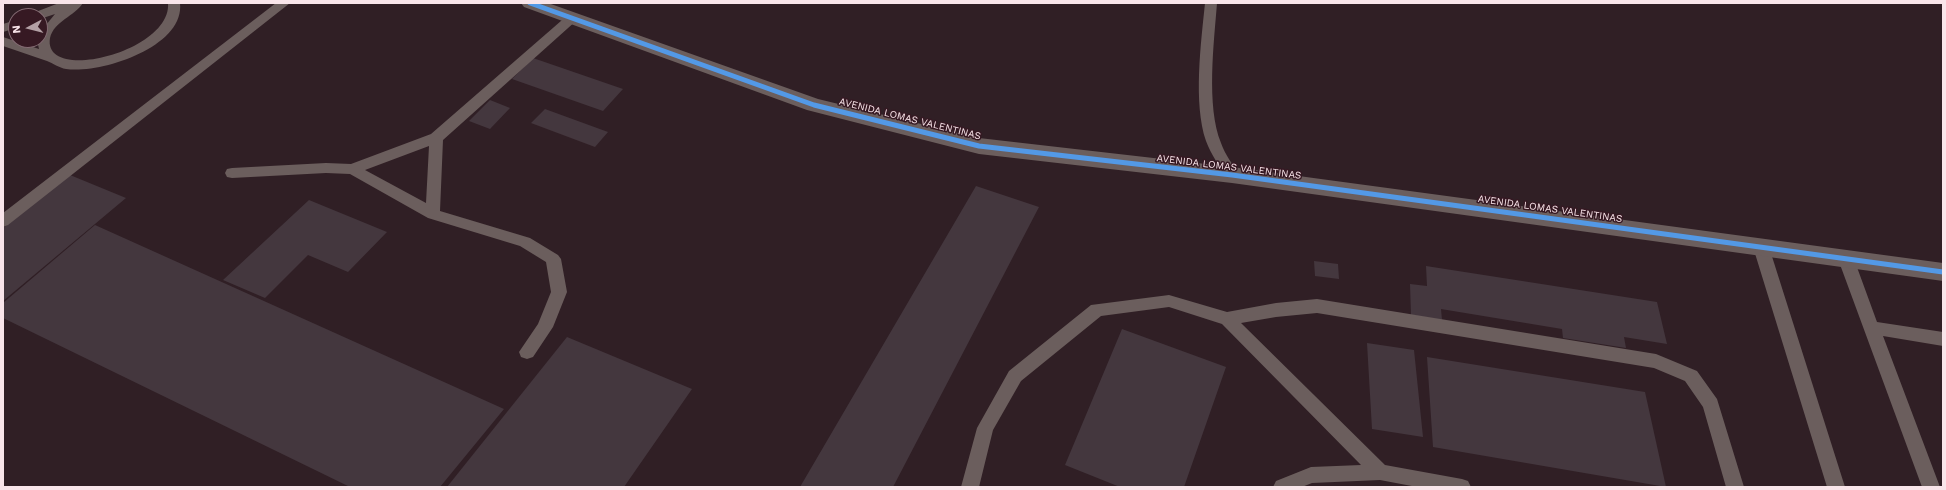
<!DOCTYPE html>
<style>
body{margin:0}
#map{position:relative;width:1946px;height:490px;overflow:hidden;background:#301f25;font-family:"Work Sans",sans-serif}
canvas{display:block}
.frame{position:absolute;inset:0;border:4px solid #f9e5ea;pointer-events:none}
.north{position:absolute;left:8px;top:8px;width:40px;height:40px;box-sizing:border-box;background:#361923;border:1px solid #846b73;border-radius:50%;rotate:263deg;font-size:11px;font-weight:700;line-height:16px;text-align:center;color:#f9e5ea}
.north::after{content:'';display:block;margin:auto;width:14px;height:18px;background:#b3a0a5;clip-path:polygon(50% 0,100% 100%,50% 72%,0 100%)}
</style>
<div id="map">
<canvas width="1946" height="490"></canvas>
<div class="frame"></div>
<div class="north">N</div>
</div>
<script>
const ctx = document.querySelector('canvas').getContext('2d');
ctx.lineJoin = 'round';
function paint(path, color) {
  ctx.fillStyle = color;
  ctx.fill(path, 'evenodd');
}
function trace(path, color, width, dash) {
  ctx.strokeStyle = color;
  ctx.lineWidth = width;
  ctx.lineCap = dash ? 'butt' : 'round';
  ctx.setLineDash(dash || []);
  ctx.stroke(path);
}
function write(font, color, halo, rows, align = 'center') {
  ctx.font = font + ' "Work Sans",sans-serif';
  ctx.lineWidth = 3;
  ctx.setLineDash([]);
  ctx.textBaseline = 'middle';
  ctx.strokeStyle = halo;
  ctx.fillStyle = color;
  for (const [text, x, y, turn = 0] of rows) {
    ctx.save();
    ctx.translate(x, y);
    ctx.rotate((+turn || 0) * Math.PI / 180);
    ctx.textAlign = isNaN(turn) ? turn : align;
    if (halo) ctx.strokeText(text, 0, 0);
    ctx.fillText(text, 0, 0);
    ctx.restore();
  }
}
paint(new Path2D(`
 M 533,58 L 623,89 L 603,111 L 512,79 Z
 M 490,100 L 510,108 L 490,129 L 469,121 Z
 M 545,109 L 608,132 L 595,147 L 531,123 Z
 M 70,175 L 126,198 L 3,301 L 3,228 Z
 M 976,186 L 1039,207 L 893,487 L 800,487 Z
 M 309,200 L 387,232 L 348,272 L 308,255 L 265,298 L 223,280 Z
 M 95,225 L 504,409 L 440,487 L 350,487 L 3,318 L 3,303 Z
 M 1314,261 L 1338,264 L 1339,279 L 1315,276 Z
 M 1426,266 L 1657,302 L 1667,344 L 1624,337 L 1626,348 L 1563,338 L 1562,329 L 1441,309 L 1442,320 L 1411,315 L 1410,284 L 1427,286 Z
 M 1122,329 L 1226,367 L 1184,487 L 1120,487 L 1065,465 Z
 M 567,337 L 692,389 L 624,487 L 447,487 Z
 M 1367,343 L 1414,350 L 1423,437 L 1372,429 Z
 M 1427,357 L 1645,392 L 1666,487 L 1433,447 Z`), '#44373e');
paint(new Path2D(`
 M 59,3 L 83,3 C 75,16 54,21 50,38 C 42,84 172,52 168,3 L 180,3 C 185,47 101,74 66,69 C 59,68 53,63 47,61 C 32,56 18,51 3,46 L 3,37 L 39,49 L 37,40 L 40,40 L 41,31 L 55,14 L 40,19 L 40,16 L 31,16 L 33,13 Z
 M 276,3 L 290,3 L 8,225 L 3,227 L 3,213 Z
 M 1205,3 L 1217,3 C 1214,43 1206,106 1221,143 C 1225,155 1233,164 1239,175 L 1237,179 L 1232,180 L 1227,179 C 1220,166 1211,155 1206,141 C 1193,103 1201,43 1205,3 Z
 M 573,13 L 577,14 L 579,17 L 577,20 L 443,140 L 440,211 L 530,238 L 558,255 L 561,259 L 567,292 L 553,327 L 533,357 L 527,359 L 521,357 L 519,352 L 538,324 L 551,292 L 546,262 L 520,246 L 428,218 L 350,174 L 326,173 L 232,178 L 227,177 L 225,173 L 227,169 L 232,168 L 326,163 L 351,164 L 431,134 L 569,14 ZM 429,146 L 426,203 L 365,170 Z
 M 16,20 L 16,28 L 3,32 L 3,24 Z
 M 1761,241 L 1766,243 L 1769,247 L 1845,487 L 1827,487 L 1753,247 L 1756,243 Z
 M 1846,253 L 1851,255 L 1854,259 L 1877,322 L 1943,332 L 1943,346 L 1883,336 L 1940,487 L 1922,487 L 1838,259 L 1841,255 Z
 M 1169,295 L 1227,312 L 1276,303 L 1317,299 L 1656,354 L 1697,371 L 1717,399 L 1744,487 L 1726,487 L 1703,407 L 1685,381 L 1654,368 L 1317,313 L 1276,317 L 1241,323 L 1385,465 L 1462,479 L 1468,481 L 1471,487 L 1417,487 L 1380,480 L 1312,483 L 1302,487 L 1273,487 L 1276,481 L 1311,467 L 1361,465 L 1222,324 L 1169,307 L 1101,316 L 1021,381 L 993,430 L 979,487 L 961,487 L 977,428 L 1009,371 L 1091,305 Z`), '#6b5e5d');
paint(new Path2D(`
 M 521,3 L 548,3 L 818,99 L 979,138 L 1232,167 L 1943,263 L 1943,281 L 1232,183 L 979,154 L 807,110 L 524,7 Z`), '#6b5e5d');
trace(new Path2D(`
 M 530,3 L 814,105 L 979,146 L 1232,175 L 1943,272`), '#5399e6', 5);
write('10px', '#f9e5ea', '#361923', [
 ["AVENIDA LOMAS VALENTINAS",910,119,14],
 ["AVENIDA LOMAS VALENTINAS",1229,167,7],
 ["AVENIDA LOMAS VALENTINAS",1550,209,8]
]);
</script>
